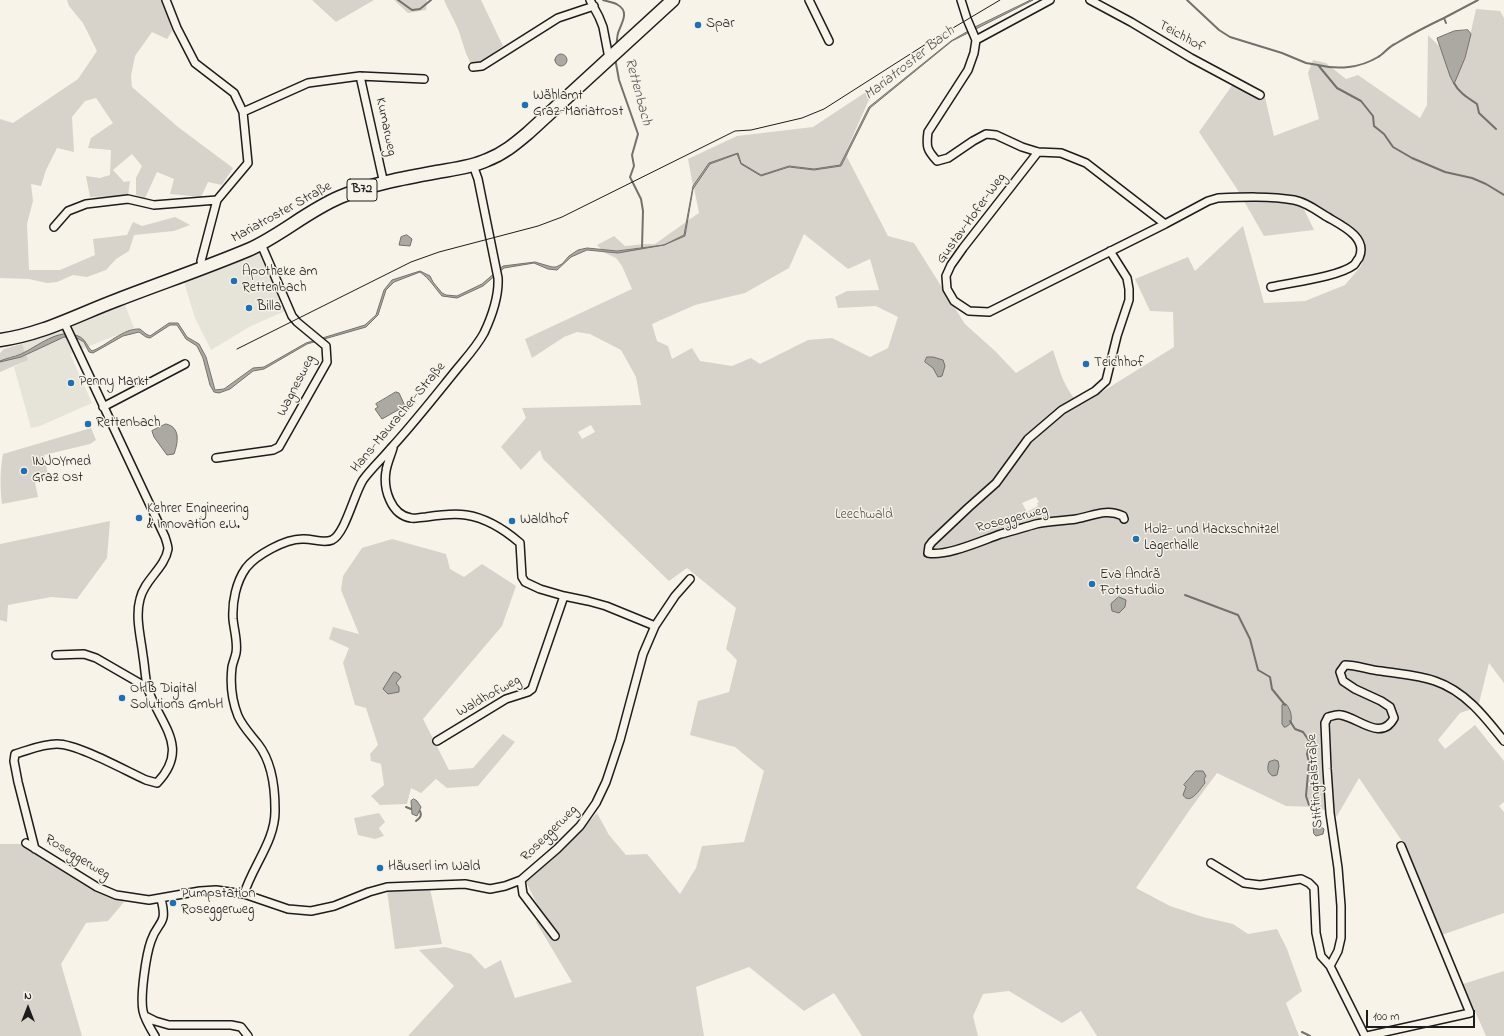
<!DOCTYPE html>
<meta charset="utf-8">
<style>
body{margin:0}
#map{position:relative;width:1504px;height:1036px;overflow:hidden;background:#f7f3e8;font-family:"Indie Flower",sans-serif}
canvas{display:block}
.north{position:absolute;left:8px;top:988px;width:40px;height:40px;-webkit-text-stroke:3px #f7f3e8;paint-order:stroke;rotate:0deg;font-size:11px;font-weight:700;line-height:16px;text-align:center;color:#1c1c1c}
.north::after{content:'';display:block;margin:auto;width:14px;height:18px;background:#1c1c1c;clip-path:polygon(50% 0,100% 100%,50% 72%,0 100%)}
.scale{position:absolute;left:1366px;top:1010px;width:109px;height:18px;box-sizing:border-box;border:2px solid #1c1c1c;border-top:0;padding-left:5px;font-size:12px;line-height:14px;white-space:nowrap;color:#1c1c1c;-webkit-text-stroke:3px #f7f3e8;paint-order:stroke}
</style>
<div id="map">
<canvas width="1504" height="1036"></canvas>
<div class="north">N</div>
<div class="scale">100 m</div>
</div>
<script>
const ctx = document.querySelector('canvas').getContext('2d');
ctx.lineJoin = 'round';
function paint(path, color) {
  ctx.fillStyle = color;
  ctx.fill(path, 'evenodd');
}
function trace(path, color, width, dash) {
  ctx.strokeStyle = color;
  ctx.lineWidth = width;
  ctx.lineCap = dash ? 'butt' : 'round';
  ctx.setLineDash(dash || []);
  ctx.stroke(path);
}
function write(font, color, halo, rows, align = 'center') {
  ctx.font = font + ' "Indie Flower",sans-serif';
  ctx.lineWidth = 3;
  ctx.setLineDash([]);
  ctx.textBaseline = 'middle';
  ctx.strokeStyle = halo;
  ctx.fillStyle = color;
  for (const [text, x, y, turn = 0] of rows) {
    ctx.save();
    ctx.translate(x, y);
    ctx.rotate((+turn || 0) * Math.PI / 180);
    ctx.textAlign = isNaN(turn) ? turn : align;
    if (halo) ctx.strokeText(text, 0, 0);
    ctx.fillText(text, 0, 0);
    ctx.restore();
  }
}
paint(new Path2D(`
 M 262,252 L 285,311 L 251,326 L 211,350 L 195,318 L 184,282 Z
 M 124,302 L 134,328 L 70,354 L 92,403 L 40,426 L 31,428 L 14,367 L 27,360 L 22,344 L 67,329 L 77,323 Z`), '#e6e3d9');
paint(new Path2D(`
 M 67,0 L 163,0 L 172,31 L 167,39 L 152,32 L 135,56 L 131,76 L 132,87 L 178,127 L 233,168 L 222,185 L 208,182 L 201,197 L 170,194 L 174,179 L 157,172 L 145,198 L 136,195 L 136,178 L 142,166 L 132,154 L 113,170 L 124,182 L 130,181 L 128,196 L 90,197 L 86,176 L 100,178 L 110,175 L 111,150 L 88,148 L 91,138 L 113,123 L 96,98 L 85,101 L 72,117 L 74,152 L 57,148 L 46,170 L 41,186 L 31,184 L 33,201 L 27,224 L 29,270 L 60,270 L 95,255 L 93,239 L 127,235 L 133,222 L 142,226 L 175,217 L 190,225 L 174,231 L 134,235 L 129,251 L 116,259 L 106,270 L 87,277 L 73,275 L 57,282 L 47,283 L 29,279 L 0,278 L 0,119 L 13,123 L 78,79 L 97,51 L 83,23 L 69,6 Z
 M 312,0 L 374,0 L 336,22 Z
 M 394,0 L 427,0 L 426,10 L 408,13 Z
 M 444,0 L 481,0 L 503,46 L 473,67 C 465,55 463,42 458,29 C 454,19 448,10 444,0 Z
 M 1476,9 L 1500,11 L 1504,18 L 1504,683 L 1489,663 L 1478,707 L 1460,713 L 1438,740 L 1445,749 L 1475,725 L 1504,761 L 1504,802 L 1499,806 L 1504,812 L 1504,913 L 1442,935 L 1402,841 L 1359,778 L 1337,816 L 1317,807 L 1286,806 L 1217,773 L 1191,808 L 1136,888 L 1170,906 L 1203,917 L 1233,924 L 1248,934 L 1277,929 L 1287,949 L 1302,991 L 1286,1003 L 1299,1036 L 1097,1036 L 1081,1011 L 1062,1023 L 1009,991 L 983,994 L 973,1016 L 978,1036 L 862,1036 L 834,993 L 804,1011 L 749,967 L 696,987 L 704,1036 L 408,1036 L 454,986 L 419,950 L 445,947 L 471,954 L 485,969 L 501,960 L 515,998 L 572,982 L 536,922 L 542,914 L 526,882 L 564,849 L 597,813 L 609,835 L 626,855 L 647,854 L 680,894 L 696,868 L 702,846 L 744,842 L 764,771 L 735,747 L 690,735 L 698,701 L 729,692 L 737,660 L 726,649 L 736,608 L 687,568 L 669,581 L 543,459 L 540,450 L 521,470 L 501,447 L 526,418 L 522,408 L 641,405 L 636,377 L 621,350 L 590,334 L 577,332 L 564,337 L 532,358 L 525,339 L 632,289 L 622,266 L 616,258 L 603,252 L 664,245 L 685,236 L 687,221 L 699,213 L 694,188 L 710,164 L 737,154 L 739,159 L 738,154 L 709,163 L 693,186 L 688,159 L 737,136 L 813,127 L 875,86 L 840,165 L 814,169 L 789,166 L 761,175 L 748,168 L 761,176 L 789,167 L 814,170 L 841,166 L 849,150 L 847,157 L 888,236 L 914,243 L 965,324 L 995,351 L 1016,373 L 1053,350 C 1060,371 1064,390 1081,405 L 1174,347 L 1173,312 L 1150,311 L 1135,279 L 1188,257 L 1195,271 L 1243,226 L 1264,303 L 1305,301 L 1345,285 L 1361,266 L 1365,253 L 1361,237 L 1341,220 L 1298,197 L 1314,230 L 1264,236 L 1237,189 L 1199,132 L 1238,77 L 1264,93 L 1274,136 L 1319,119 L 1308,73 L 1313,60 L 1326,63 L 1346,79 L 1358,75 L 1420,118 L 1427,105 L 1428,35 L 1439,46 L 1454,83 L 1465,58 ZM 804,234 L 848,269 L 870,259 L 879,290 L 847,291 L 835,297 L 838,308 L 876,306 L 898,317 L 888,348 L 870,357 L 832,338 L 808,340 L 760,364 L 751,358 L 732,366 L 700,361 L 692,348 L 672,359 L 668,346 L 657,341 L 652,324 L 695,305 L 745,293 L 789,268 ZM 591,425 L 595,432 L 582,439 L 578,432 ZM 1036,497 L 1039,502 L 1037,503 L 1038,506 L 1027,512 L 1022,503 ZM 1282,705 L 1292,720 L 1286,727 L 1284,727 Z
 M 686,222 L 684,235 L 664,245 L 617,251 L 602,250 L 597,245 L 614,236 L 625,246 L 645,244 L 655,244 Z
 M 22,344 L 25,352 L 0,361 L 0,353 L 4,349 Z
 M 26,355 L 28,360 L 0,372 L 0,362 Z
 M 91,428 L 96,440 L 90,444 L 44,455 L 49,479 L 35,483 L 38,497 L 2,504 C 0,487 0,470 3,454 Z
 M 110,521 L 107,558 L 77,599 L 51,597 L 8,605 L 7,622 L 0,620 L 0,544 Z
 M 392,539 L 446,554 L 450,569 L 464,577 L 482,564 L 516,586 L 502,626 L 423,719 L 449,770 L 473,768 L 503,734 L 515,742 L 478,786 L 447,788 L 436,779 L 421,793 L 411,788 L 407,804 L 380,805 L 371,796 L 384,785 L 381,764 L 371,761 L 370,754 L 378,745 L 366,708 L 355,705 L 343,663 L 349,648 L 329,639 L 333,627 L 359,634 L 341,590 L 343,576 L 362,548 ZM 401,678 L 396,683 L 393,692 L 391,693 L 385,685 L 388,681 Z
 M 379,813 L 385,822 L 379,828 L 384,836 L 375,839 L 358,835 L 354,818 Z
 M 0,844 L 21,844 L 96,890 L 124,902 L 108,921 L 86,923 L 61,964 L 82,1036 L 0,1036 Z
 M 430,889 L 442,944 L 395,949 L 387,891 Z
 M 1504,971 L 1504,1036 L 1486,1036 L 1463,984 Z`), '#d7d3cb');
const water = new Path2D(`
 M 1031,0 L 1033,0 L 952,41 L 870,108 L 841,166 L 814,170 L 789,167 L 761,176 L 741,164 L 737,154 L 710,164 L 693,189 L 685,236 L 664,245 L 618,253 L 587,250 L 571,257 L 557,270 L 548,269 L 534,263 L 504,268 L 483,286 L 457,298 L 442,296 C 434,287 430,279 420,272 L 394,282 L 386,290 L 378,315 L 366,327 L 307,344 L 264,369 L 253,371 L 230,389 L 219,393 L 214,392 L 210,385 L 203,358 L 197,346 L 186,339 L 177,325 L 170,325 L 150,338 L 146,337 L 139,332 L 123,336 L 93,353 L 89,352 L 84,342 L 77,338 L 64,337 L 21,357 L 0,362 L 0,361 C 7,358 14,357 21,354 C 37,347 59,327 78,336 C 86,339 87,347 92,351 C 108,345 123,328 140,329 L 146,334 L 150,336 L 169,323 L 178,323 L 187,337 L 199,344 L 206,357 L 215,390 L 224,389 L 253,368 L 264,367 L 306,343 L 365,325 L 376,315 L 384,290 L 392,280 L 420,271 L 430,276 L 433,282 L 442,293 L 446,295 L 457,296 L 482,284 L 503,266 L 535,262 L 552,267 L 556,267 L 562,264 L 569,256 L 578,250 L 587,248 L 617,251 L 664,245 L 684,235 L 693,186 L 709,163 L 738,153 L 741,163 L 761,175 L 789,166 L 814,169 L 840,165 L 869,107 L 951,41 L 975,27 Z
 M 1468,30 L 1471,34 L 1465,58 L 1454,84 L 1450,76 L 1437,38 L 1454,31 Z
 M555 60a6 6 0 1 1 12 0a6 6 0 1 1-12 0Z
 M 407,235 L 412,239 L 410,246 L 399,245 L 401,237 Z
 M 927,357 L 933,357 L 943,360 L 945,366 L 942,376 L 938,377 L 933,368 L 925,362 Z
 M 396,392 L 399,393 L 405,406 L 382,419 L 375,409 L 378,407 L 376,404 Z
 M 166,424 C 181,427 178,443 174,454 L 167,455 L 154,437 L 152,431 Z
 M 1119,597 L 1126,600 L 1125,607 L 1119,613 L 1112,611 L 1111,604 Z
 M 395,672 L 399,674 L 401,677 L 396,683 L 399,687 L 399,692 L 388,694 L 383,689 L 393,673 Z
 M 1284,704 L 1286,704 C 1291,710 1292,716 1291,723 L 1286,727 L 1284,727 L 1282,724 L 1282,705 Z
 M 1275,760 L 1278,761 L 1279,766 L 1277,775 L 1273,776 C 1267,773 1267,768 1269,762 Z
 M 1196,771 L 1203,771 L 1206,776 L 1204,779 L 1205,783 C 1200,789 1190,806 1183,795 L 1186,787 L 1184,785 Z
 M 414,799 L 417,801 L 421,807 L 417,816 L 412,814 L 411,801 Z
 M 1313,822 L 1324,829 L 1323,834 L 1316,836 L 1314,834 Z`);
paint(water, '#aca9a2');
trace(water, '#72716c', 1);
trace(new Path2D(`
 M 398,0 L 412,10 L 420,9 L 431,0
 M 603,0 C 608,2 614,2 618,5 C 630,12 621,24 618,33 C 617,37 617,42 616,46
 M 1187,0 L 1219,30 L 1230,37 L 1282,53 L 1306,63 L 1318,65 L 1337,88 L 1361,101 L 1373,116 L 1374,126 L 1384,134 L 1393,147 L 1412,158 L 1445,172 L 1472,178 L 1486,184 L 1504,195
 M 1444,18 L 1478,0
 M 615,58 L 619,80 L 638,134 L 632,155 L 634,166 L 630,177 L 641,199 L 643,211 L 642,248
 M 1318,65 C 1338,70 1360,68 1378,57 C 1384,54 1388,47 1395,44 C 1410,35 1427,26 1444,18 L 1446,23
 M 1454,83 C 1459,93 1468,98 1477,104 L 1479,113 L 1496,129
 M 1185,595 L 1238,615 L 1250,639 L 1258,670 L 1270,677 L 1272,689 L 1285,705
 M 1290,721 L 1295,729 L 1303,732 L 1310,742 L 1307,754 L 1309,762 L 1306,796 L 1309,805
 M 406,807 L 411,809
 M 416,821 C 420,818 422,816 420,811
 M 1302,1032 L 1310,1036`), '#72716c', 2);
const minor = new Path2D(`
 M 166,0 L 177,28 L 195,63 L 234,93 L 243,112
 M 590,0 L 599,17 L 603,27 L 608,53 L 611,56
 M 809,0 L 829,41
 M 961,0 L 967,19 L 976,40 L 974,53 L 968,70 L 928,132 C 926,147 927,150 937,161 L 948,158 L 973,141 L 986,134 L 996,135 L 1022,147 L 1038,152 L 1061,153 L 1086,163 L 1165,224 L 989,312 L 969,311 L 954,301 L 947,289 L 946,276 L 951,265 L 963,248 L 1038,152
 M 1090,0 L 1131,22 L 1191,58 L 1260,95
 M 976,40 L 1050,0
 M 473,67 L 482,66 L 558,18 L 594,6
 M 360,76 L 384,184
 M 1165,224 L 1208,201 L 1218,198 C 1243,197 1270,196 1294,200 C 1305,202 1315,209 1324,215 C 1338,224 1369,236 1359,258 C 1357,260 1356,263 1354,265 C 1338,277 1293,282 1271,287
 M 54,227 L 68,211 L 86,204 L 128,199 L 154,205 L 217,200
 M 1110,251 L 1127,278 L 1129,289 L 1129,300 L 1117,336 L 1106,381 L 1095,391 L 1062,410 L 1028,439 L 996,483 L 969,507 L 932,542 L 929,546 L 928,553 C 946,557 983,540 1001,534 C 1013,531 1025,527 1036,524 C 1049,521 1063,521 1076,519 C 1093,516 1106,508 1123,516 L 1124,519
 M 203,268 L 201,261 L 217,200 L 248,163 L 243,112 L 308,83 L 360,76 L 424,79
 M 103,407 L 185,364
 M 393,448 C 391,455 387,464 386,471 C 383,489 391,515 411,518 C 415,519 421,517 426,517 C 439,515 453,513 466,515 C 486,518 505,530 520,543 L 522,577 L 525,582 L 540,589 L 564,596 L 588,601 L 606,606 L 655,626
 M 216,458 L 273,450 L 279,447 L 327,362 L 326,346 L 297,322 L 292,316 L 261,244
 M 56,655 L 84,654 L 96,658 L 148,688
 M 437,741 L 506,699 L 528,692 L 532,689 L 564,596
 M 26,843 L 97,887 L 116,895 L 149,900 L 200,891 L 216,890 L 244,894 L 288,909 L 311,911 L 334,906 L 369,892 L 387,887 L 465,884 L 490,889 L 505,886 L 521,880 L 557,849 L 580,826 L 596,803 L 606,782 L 620,740 L 643,654 L 655,626 L 675,596 L 690,579
 M 35,849 L 18,782 L 14,761 L 15,754 C 29,750 42,744 57,744 C 78,744 126,771 146,780 L 157,783 C 191,747 160,725 148,689 C 145,679 145,667 143,656 C 141,638 135,617 140,599 C 144,580 165,568 168,549 C 168,546 166,540 165,537 L 64,322
 M 1211,863 L 1244,883 L 1260,885 L 1301,879 L 1309,883 L 1314,888 L 1316,933 L 1321,956 L 1330,966 L 1365,1036
 M 521,880 L 523,894 L 555,936
 M 244,894 C 253,865 276,840 275,809 C 275,787 272,762 258,744 C 251,735 243,727 238,716 C 232,701 230,684 232,667 C 233,662 235,658 236,653 C 238,642 234,630 233,619 C 232,602 236,582 246,568 C 256,555 285,539 302,539 C 312,538 322,544 332,540 C 345,534 354,494 363,480 C 371,469 382,459 391,448 C 414,423 435,396 457,369 C 466,358 477,346 484,333 C 492,316 499,297 498,278 L 478,179 L 473,165
 M 1330,966 L 1338,951 L 1341,938 L 1341,906 L 1338,868 L 1330,813 L 1327,769 L 1325,723 L 1328,717 C 1332,716 1337,714 1341,715 C 1359,718 1381,742 1394,718 L 1390,707 L 1381,701 L 1355,689 L 1343,681 L 1340,672 L 1345,665 C 1357,665 1369,670 1381,671 C 1399,674 1418,675 1435,681 C 1465,691 1485,717 1504,741
 M 145,1016 L 155,1021 L 169,1025 L 231,1025 L 241,1027 L 248,1036
 M 155,1036 C 150,1028 145,1020 143,1011 C 140,996 146,955 151,941 C 158,920 168,926 161,899
 M 1367,1036 L 1470,1013 L 1401,846`);
const primary = new Path2D(`
 M 0,340 C 43,334 77,315 117,300 C 161,283 205,268 248,250 C 280,236 307,211 340,197 C 371,184 404,178 437,172 C 454,169 472,167 487,160 C 503,154 515,144 528,133 L 673,0`);
trace(minor, '#1c1c1c', 10);
trace(primary, '#1c1c1c', 15);
trace(minor, '#f7f3e8', 7);
trace(primary, '#f7f3e8', 12);
trace(new Path2D(`
 M 237,349 L 411,262 L 439,252 L 538,226 L 562,217 L 735,131 L 751,130 L 802,118 L 824,109 L 926,44 L 1000,0`), '#1c1c1c', 1);
for (const [x, y, r, color] of [
 [698,25,4,"#1f6fb2"],
 [525,105,4,"#1f6fb2"],
 [234,281,4,"#1f6fb2"],
 [249,308,4,"#1f6fb2"],
 [1086,364,4,"#1f6fb2"],
 [71,383,4,"#1f6fb2"],
 [88,424,4,"#1f6fb2"],
 [24,471,4,"#1f6fb2"],
 [139,518,4,"#1f6fb2"],
 [512,521,4,"#1f6fb2"],
 [1136,539,4,"#1f6fb2"],
 [1092,584,4,"#1f6fb2"],
 [122,698,4,"#1f6fb2"],
 [380,868,4,"#1f6fb2"],
 [173,903,4,"#1f6fb2"]
]) {
  const dot = new Path2D();
  dot.arc(x, y, r, 0, 2 * Math.PI);
  ctx.fillStyle = color;
  ctx.fill(dot);
  trace(dot, '#f7f3e8', 1.5);
}
for (const [x, y, w] of [
 [362,190,30]
]) {
  const box = new Path2D();
  box.roundRect(x - w / 2, y - 11, w, 22, 3);
  ctx.fillStyle = '#f7f3e8';
  ctx.fill(box);
  trace(box, '#1c1c1c', 1);
}
write('bold 13px', '#1c1c1c', null, [
 ["B72",362,190]
]);
write('14px', '#1c1c1c', '#f7f3e8', [
 ["Spar",706,25],
 ["Wählamt",533,97],
 ["Graz-Mariatrost",533,113],
 ["Apotheke am",242,273],
 ["Rettenbach",242,289],
 ["Billa",257,308],
 ["Teichhof",1094,364],
 ["Penny Markt",79,383],
 ["Rettenbach",96,424],
 ["INJOYmed",32,463],
 ["Graz Ost",32,479],
 ["Kehrer Engineering",147,510],
 ["& Innovation e.U.",147,526],
 ["Waldhof",520,521],
 ["Holz- und Hackschnitzel",1144,531],
 ["Lagerhalle",1144,547],
 ["Eva Andrä",1100,576],
 ["Fotostudio",1100,592],
 ["OHB Digital",130,690],
 ["Solutions GmbH",130,706],
 ["Häuserl im Wald",388,868],
 ["Pumpstation",181,895],
 ["Roseggerweg",181,911]
], 'left');
write('14px', '#1c1c1c', '#f7f3e8', [
 ["Teichhof",1181,37,29],
 ["Kumarweg",385,127,78],
 ["Mariatroster Straße",282,213,-29],
 ["Gustav-Hofer-Weg",972,219,-54],
 ["Wagnesweg",297,386,-63],
 ["Hans-Mauracher-Straße",399,418,-50],
 ["Roseggerweg",1012,520,-15],
 ["Waldhofweg",489,697,-29],
 ["Stiftingtalstraße",1316,781,-94],
 ["Roseggerweg",550,834,-45],
 ["Roseggerweg",77,858,31]
]);
write('14px', '#545351', '#f7f3e8', [
 ["Leechwald",864,516]
]);
write('italic 15px', '#565452', '#f7f3e8', [
 ["Mariatroster Bach",910,64,-38],
 ["Rettenbach",637,92,75]
]);
</script>
